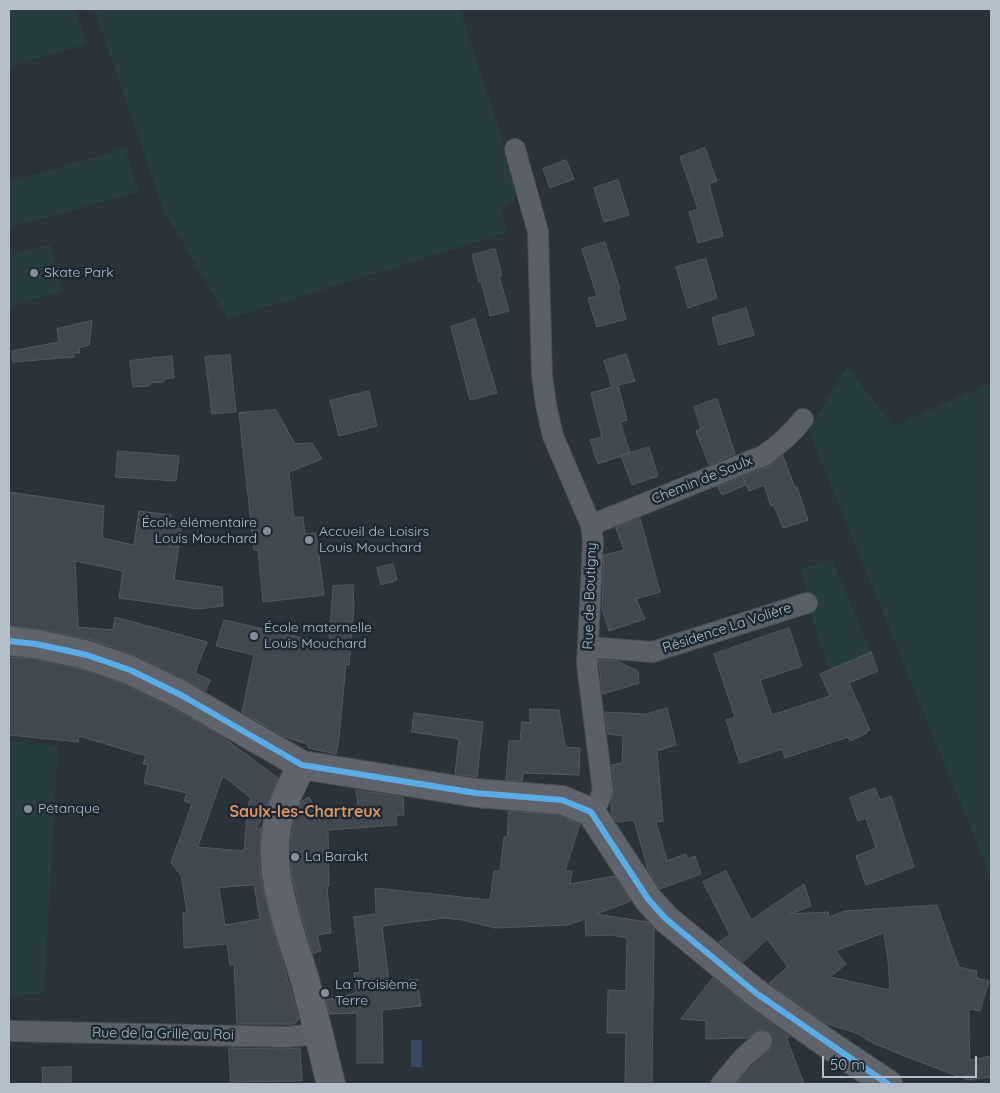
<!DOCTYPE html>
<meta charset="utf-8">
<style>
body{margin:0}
#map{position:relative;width:1000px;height:1093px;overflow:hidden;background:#2a323a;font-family:Quicksand,sans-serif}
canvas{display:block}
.frame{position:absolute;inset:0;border:10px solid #b5becb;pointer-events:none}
.scale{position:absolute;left:822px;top:1056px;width:155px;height:22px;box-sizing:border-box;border:2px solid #b5becb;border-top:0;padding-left:6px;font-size:15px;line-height:18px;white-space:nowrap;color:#b5becb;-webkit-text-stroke:4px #1d2835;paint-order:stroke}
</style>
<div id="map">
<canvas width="1000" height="1093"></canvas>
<div class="frame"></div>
<div class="scale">50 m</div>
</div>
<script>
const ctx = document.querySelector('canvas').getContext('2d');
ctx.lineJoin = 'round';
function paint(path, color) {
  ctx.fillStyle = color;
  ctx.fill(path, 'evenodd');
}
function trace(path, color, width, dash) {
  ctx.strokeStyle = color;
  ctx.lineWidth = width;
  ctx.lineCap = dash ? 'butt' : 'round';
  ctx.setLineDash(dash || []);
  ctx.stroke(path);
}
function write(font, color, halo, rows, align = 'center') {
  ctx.font = font + ' Quicksand,sans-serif';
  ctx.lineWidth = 5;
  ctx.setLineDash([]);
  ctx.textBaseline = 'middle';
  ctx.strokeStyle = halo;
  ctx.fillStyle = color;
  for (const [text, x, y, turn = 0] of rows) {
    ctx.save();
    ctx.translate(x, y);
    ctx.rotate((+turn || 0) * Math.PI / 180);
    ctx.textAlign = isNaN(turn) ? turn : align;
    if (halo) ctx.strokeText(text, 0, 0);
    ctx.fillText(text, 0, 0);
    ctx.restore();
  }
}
paint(new Path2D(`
 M 9,9 L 75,9 L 87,44 L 9,67 Z
 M 94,9 L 460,9 L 513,172 L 515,199 L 502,207 L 506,233 L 228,319 L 164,211 Z
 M 125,148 L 139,192 L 9,228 L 9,182 Z
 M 50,244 L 63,291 L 9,307 L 9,256 Z
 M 847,366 L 893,426 L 991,383 L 991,878 L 809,431 Z
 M 832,559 L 871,652 L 829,670 L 810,611 L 813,610 L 800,569 Z
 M 9,741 L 58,746 L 44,994 L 9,996 Z`), '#273d40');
paint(new Path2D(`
 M 411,1040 L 422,1040 L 422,1067 L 411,1067 Z`), '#374a64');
const building = new Path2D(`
 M 705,148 L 717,181 L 709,184 L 723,236 L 698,243 L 689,212 L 698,209 L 680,157 Z
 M 566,160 L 574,179 L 550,188 L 543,169 Z
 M 618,180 L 629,215 L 604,222 L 594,188 Z
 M 605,242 L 620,289 L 618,290 L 626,319 L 597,327 L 588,298 L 597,296 L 582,249 Z
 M 495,249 L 502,276 L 499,276 L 509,311 L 490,316 L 481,281 L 479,282 L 472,255 Z
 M 706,259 L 717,298 L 688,308 L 676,267 Z
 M 746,308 L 754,335 L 719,345 L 712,318 Z
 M 475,319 L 497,393 L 470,400 L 451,327 Z
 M 92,321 L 89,345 L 79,348 L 80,353 L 74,353 L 74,357 L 13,362 L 12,351 L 59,342 L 57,329 Z
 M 626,354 L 635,381 L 618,385 L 627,420 L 620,422 L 630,453 L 598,464 L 590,440 L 602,437 L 591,393 L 612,387 L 604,361 Z
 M 230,355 L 236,412 L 212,414 L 205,357 Z
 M 172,356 L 174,378 L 164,379 L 164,382 L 149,383 L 149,386 L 133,387 L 130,361 Z
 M 369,391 L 377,426 L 339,436 L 330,401 Z
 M 717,399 L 735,454 L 709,465 L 696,431 L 701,429 L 694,407 Z
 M 276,410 L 295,444 L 312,443 L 322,459 L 289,472 L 294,518 L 303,517 L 305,534 L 316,533 L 324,595 L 263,602 L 258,550 L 254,550 L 239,413 Z
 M 649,447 L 658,476 L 632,485 L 621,456 Z
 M 118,451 L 179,456 L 176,481 L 116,477 Z
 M 783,456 L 795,488 L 797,487 L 808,520 L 783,528 L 774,505 L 771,506 L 764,485 L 749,491 L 743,477 L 767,467 Z
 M 743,477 L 746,485 L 722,495 L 718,487 Z
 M 9,492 L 104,506 L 102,538 L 134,545 L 139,511 L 171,515 L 170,523 L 182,524 L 174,580 L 222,587 L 223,606 L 198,609 L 119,598 L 123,571 L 75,561 L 78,627 L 113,630 L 115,617 L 207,642 L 195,673 L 210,680 L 206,691 L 137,656 L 92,640 L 39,629 L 9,626 Z
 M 640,518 L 660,592 L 636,599 L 645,619 L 609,631 L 602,609 L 604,555 L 624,550 L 616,528 Z
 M 393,564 L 397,580 L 381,585 L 377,568 Z
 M 353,585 L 354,607 L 349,665 L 346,664 L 339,738 L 336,754 L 308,748 L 309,745 L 283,736 L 242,712 L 254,655 L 216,646 L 224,620 L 329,644 L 333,586 Z
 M 789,628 L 802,666 L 760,680 L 772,715 L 830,696 L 820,674 L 871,652 L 878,671 L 849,683 L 870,730 L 866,731 L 867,733 L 850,741 L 848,737 L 785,758 L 782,749 L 740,763 L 726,720 L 735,717 L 714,654 Z
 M 9,657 L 33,659 L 83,670 L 124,684 L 174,709 L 220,735 L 278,778 L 264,814 L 255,831 L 261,827 L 259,857 L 261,881 L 271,922 L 299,1019 L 294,1024 L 237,1024 L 234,964 L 230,965 L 227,944 L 184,948 L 183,913 L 187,912 L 181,875 L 171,863 L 192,804 L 184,801 L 187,793 L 144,783 L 148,765 L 143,764 L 146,756 L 79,736 L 78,742 L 9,735 ZM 223,776 L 251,798 L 248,805 L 244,851 L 198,847 ZM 254,885 L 260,919 L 225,925 L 219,888 Z
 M 599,660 L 617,661 L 638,671 L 639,683 L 603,694 Z
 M 667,708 L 676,745 L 657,751 L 663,821 L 656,822 L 667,861 L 686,854 L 687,859 L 695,856 L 701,874 L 660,889 L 648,870 L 634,820 L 617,822 L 612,816 L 611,803 L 615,790 L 612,765 L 622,763 L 623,736 L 608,734 L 605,712 L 646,714 Z
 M 530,709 L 559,710 L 565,747 L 580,748 L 579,775 L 523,773 L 522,781 L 506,780 L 509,741 L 520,741 L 522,722 L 530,723 Z
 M 414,713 L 483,722 L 477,777 L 455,774 L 459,739 L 412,732 Z
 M 875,788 L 880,800 L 891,796 L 914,867 L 866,885 L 856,856 L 876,848 L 866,818 L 858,821 L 850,798 Z
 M 356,790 L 403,797 L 404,815 L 396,816 L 397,825 L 328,830 L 329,886 L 327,887 L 331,933 L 317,935 L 321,951 L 313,953 L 301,914 L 292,876 L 291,839 L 294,821 L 301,802 L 309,797 L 315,808 L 358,806 Z
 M 509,811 L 558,815 L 580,824 L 565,871 L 572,871 L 570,884 L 614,876 L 631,901 L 596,914 L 648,922 L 654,929 L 652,1084 L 625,1084 L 626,1033 L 607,1033 L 608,990 L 626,991 L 627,938 L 612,935 L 586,936 L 585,919 L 568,925 L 495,928 L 463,920 L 444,918 L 382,926 L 389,982 L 417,979 L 421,1006 L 382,1010 L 383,1063 L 357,1063 L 357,1013 L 330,1014 L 326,1000 L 356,993 L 354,973 L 360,972 L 354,917 L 376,914 L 375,888 L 490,900 L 494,871 L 500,871 L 504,837 L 507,837 Z
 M 726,871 L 751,920 L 804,884 L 811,906 L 790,914 L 828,912 L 829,917 L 845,911 L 937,905 L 959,967 L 977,971 L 976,978 L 989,981 L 980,1011 L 969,1009 L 969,1031 L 970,1060 L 991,1056 L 991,1077 L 968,1080 L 907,1057 L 873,1043 L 856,1033 L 825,1023 L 769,983 L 788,967 L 767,939 L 743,962 L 719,942 L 730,935 L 703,882 ZM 884,933 L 888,960 L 890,990 L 830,977 L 846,964 L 836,951 Z
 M 713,978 L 746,1005 L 790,1037 L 786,1037 L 804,1084 L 736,1084 L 752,1066 L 770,1049 L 773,1045 L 775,1037 L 766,1030 L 760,1029 L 748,1038 L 706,1039 L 706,1021 L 681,1019 Z
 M 229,1048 L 285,1049 L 300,1048 L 302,1081 L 231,1082 Z
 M 71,1067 L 71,1084 L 43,1084 L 42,1068 Z`);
paint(building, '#424850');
trace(building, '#525961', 1);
trace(new Path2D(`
 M 762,1041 L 784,1032`), '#3f4750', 20, [20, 10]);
const street = new Path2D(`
 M 515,149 L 538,232 L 542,375 L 546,405 L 553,436 L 591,525 L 593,541 L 587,665 L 603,791 L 599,801 L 591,812
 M 591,525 L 763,456 C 779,445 791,435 803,419
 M 588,647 L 652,652 L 807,603
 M 9,1031 L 285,1037 L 318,1034
 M 721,1084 L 743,1058 L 762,1041`);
const secondary = new Path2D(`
 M 9,641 L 36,644 L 87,655 L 130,670 L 181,695 L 302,765 L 476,793 L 562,800 L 591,812 L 648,899 L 666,919 L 756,993 L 825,1042 L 888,1084
 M 302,765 C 294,781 284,799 279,817 C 265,871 289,926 304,977 C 314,1012 322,1049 331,1084`);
trace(street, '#494e54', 22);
trace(secondary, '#494e54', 30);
trace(street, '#5b6068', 20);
trace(secondary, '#5f646c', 28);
trace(new Path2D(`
 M 9,641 L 36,644 L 87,655 L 130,670 L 181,695 L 302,765 L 476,793 L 562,800 L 591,812 L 648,899 L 666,919 L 756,993 L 888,1084`), '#5aace7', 6);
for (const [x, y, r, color] of [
 [34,273,5,"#848d98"],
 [267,531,5,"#848d98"],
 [309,540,5,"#848d98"],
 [254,636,5,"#848d98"],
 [28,809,5,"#848d98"],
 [295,857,5,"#848d98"],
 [325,993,5,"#848d98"]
]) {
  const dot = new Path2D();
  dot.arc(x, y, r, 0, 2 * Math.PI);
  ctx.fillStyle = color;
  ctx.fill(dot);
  trace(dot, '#1d2835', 2);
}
write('14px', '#b5becb', '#1d2835', [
 ["Skate Park",44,273],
 ["École élémentaire",257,523,"right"],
 ["Louis Mouchard",257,539,"right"],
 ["Accueil de Loisirs",319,532],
 ["Louis Mouchard",319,548],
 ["École maternelle",264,628],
 ["Louis Mouchard",264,644],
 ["Pétanque",38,809],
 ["La Barakt",305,857],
 ["La Troisième",335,985],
 ["Terre",335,1001]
], 'left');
write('14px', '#b5becb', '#1d2835', [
 ["Chemin de Saulx",702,480,-22],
 ["Rue de Boutigny",590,596,-88],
 ["Résidence La Volière",727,628,-18],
 ["Rue de la Grille au Roi",163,1034,1]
]);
write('bold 16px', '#d99462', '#1d2835', [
 ["Saulx-les-Chartreux",305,812]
]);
</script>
